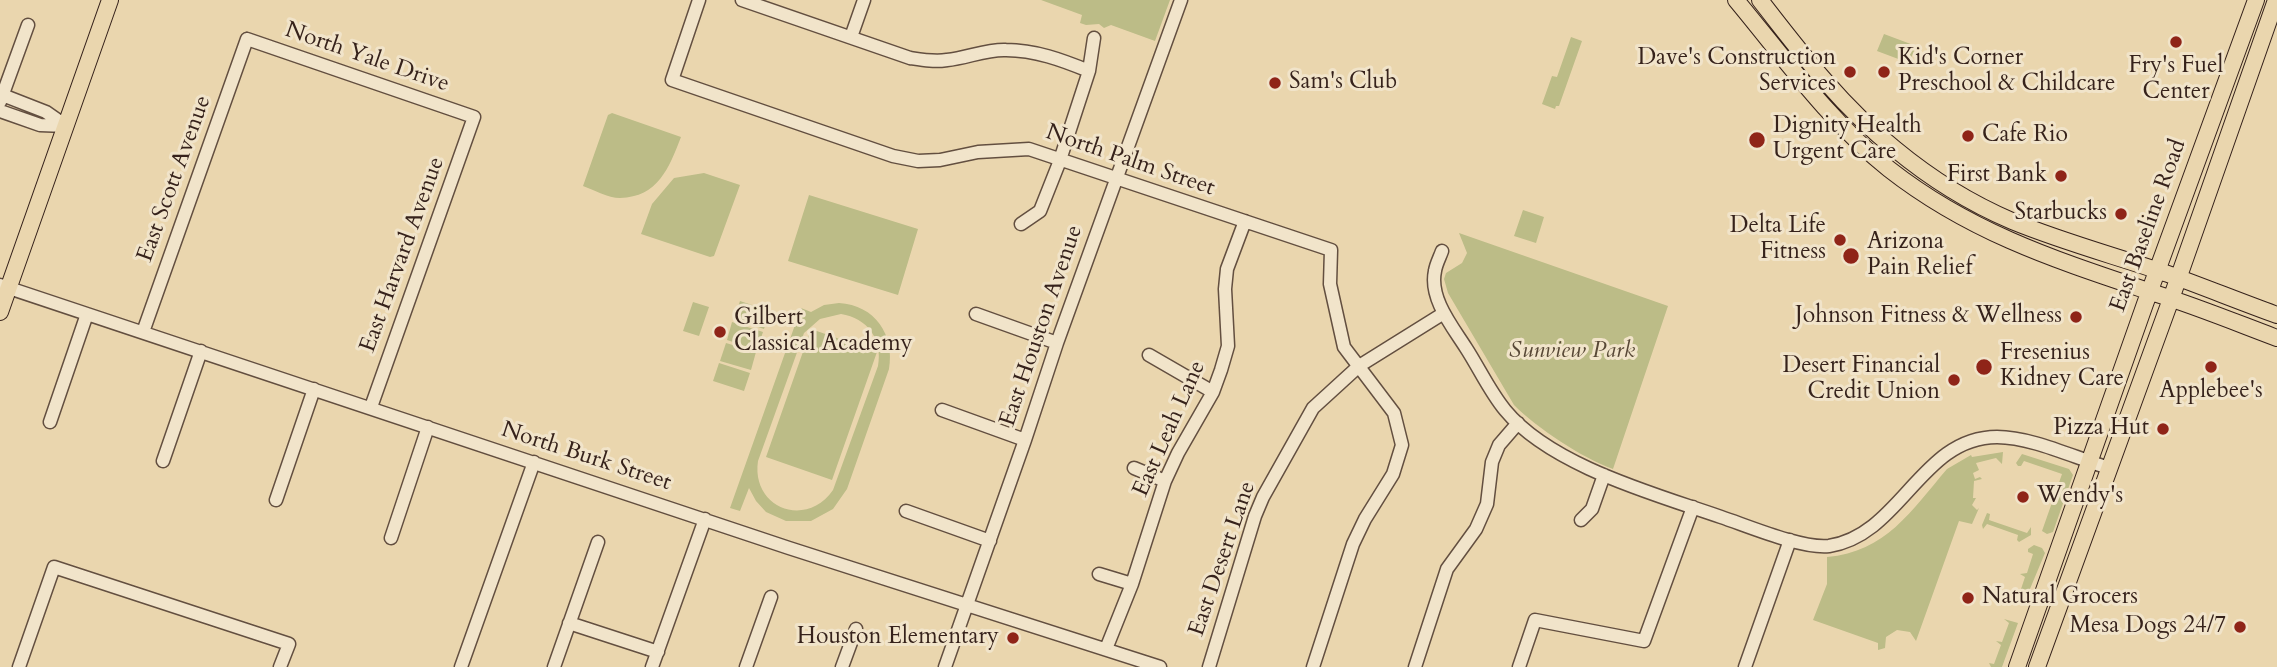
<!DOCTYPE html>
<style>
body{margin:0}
canvas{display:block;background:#ead6ae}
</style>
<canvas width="2277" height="667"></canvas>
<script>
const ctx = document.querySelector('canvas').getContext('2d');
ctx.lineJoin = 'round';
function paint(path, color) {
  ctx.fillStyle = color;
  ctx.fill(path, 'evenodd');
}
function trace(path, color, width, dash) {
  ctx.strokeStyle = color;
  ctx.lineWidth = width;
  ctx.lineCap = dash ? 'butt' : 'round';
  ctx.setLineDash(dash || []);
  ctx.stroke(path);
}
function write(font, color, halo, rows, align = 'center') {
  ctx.font = font + ' Cardo,serif';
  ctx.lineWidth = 6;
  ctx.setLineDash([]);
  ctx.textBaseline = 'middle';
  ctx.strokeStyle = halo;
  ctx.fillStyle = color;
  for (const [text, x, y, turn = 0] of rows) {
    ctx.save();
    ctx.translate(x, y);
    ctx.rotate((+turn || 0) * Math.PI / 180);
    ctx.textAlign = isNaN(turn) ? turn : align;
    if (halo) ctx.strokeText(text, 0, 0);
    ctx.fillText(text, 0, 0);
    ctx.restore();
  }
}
paint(new Path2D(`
 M 1041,0 L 1170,0 L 1155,41 L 1111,25 L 1104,28 L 1099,24 L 1086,25 L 1080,23 L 1082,15 Z
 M 1884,34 L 1916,46 L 1909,63 L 1877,51 Z
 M 1571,37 L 1582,41 L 1559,106 L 1556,106 L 1555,109 L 1542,104 L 1552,76 L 1557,77 Z
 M 612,113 L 681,137 C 669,168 658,197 620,198 C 608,198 594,190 583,186 L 608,115 Z
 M 704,173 L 740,185 L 714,256 L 710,257 L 641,234 L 652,204 L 674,178 Z
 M 809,195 L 918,229 L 898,295 L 788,261 Z
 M 1523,210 L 1544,217 L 1536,243 L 1514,236 Z
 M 1459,233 L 1668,306 L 1613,469 C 1582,458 1537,428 1514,405 L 1448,293 L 1444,279 L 1446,273 L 1462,263 L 1467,253 Z
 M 740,301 L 770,311 L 764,329 L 734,319 Z
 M 693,302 L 709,307 L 699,336 L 683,331 Z
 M 839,303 C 875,305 895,335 889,369 L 847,489 L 833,509 L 811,521 L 786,521 L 766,512 L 756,501 L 749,488 L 740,511 L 730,508 L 801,308 L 811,312 L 824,305 ZM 841,314 C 867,318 883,339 878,366 L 833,490 C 806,529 751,508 758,461 L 804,333 L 820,319 Z
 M 732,322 L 763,332 L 757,350 L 727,340 Z
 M 811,329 L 877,352 L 832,480 L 766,457 Z
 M 726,343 L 756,352 L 751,370 L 720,361 Z
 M 719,363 L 750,373 L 744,391 L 713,381 Z
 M 2003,452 L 2002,464 L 1996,458 L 1976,463 L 1979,470 L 1973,473 L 1975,479 L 1980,477 L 1982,479 L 1974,481 L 1973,498 L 1976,498 L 1972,505 L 1977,510 L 1979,508 L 1972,524 L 1959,521 L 1916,641 L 1910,632 L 1897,630 L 1886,637 L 1885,648 L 1878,650 L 1878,643 L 1813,620 L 1827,584 L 1827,557 C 1886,552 1911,511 1947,469 L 1971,455 L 1972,457 Z
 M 2022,454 L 2069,469 L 2073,475 L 2053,532 L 2047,534 L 2042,531 L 2062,474 L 2024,461 L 2021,466 L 2018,466 L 2016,463 Z
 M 1987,513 L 1990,514 L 1989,520 L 2027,533 L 2031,527 L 2031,535 L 2019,542 L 2017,540 L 2018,535 L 1987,524 L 1983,529 L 1982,525 Z
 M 2034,545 L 2042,548 L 2045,553 L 2027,596 L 2023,596 L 2026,601 L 2021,602 L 2012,596 L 2019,595 L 2025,577 L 2020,574 L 2027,573 L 2033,554 L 2028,552 L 2028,549 Z
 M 2004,619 L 2018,623 L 2002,667 L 1991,667 L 1989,663 L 1994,664 L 2001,645 L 1996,641 L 2002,642 L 2009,623 Z`), '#bcbc87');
const minor = new Path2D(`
 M 699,0 L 672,80 L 893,156 L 918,161 L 940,160 L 978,152 L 1029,149 L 1331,250 L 1330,284 L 1344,347 L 1394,413 L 1402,445 L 1393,474 L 1365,519 L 1353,544 L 1313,667
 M 742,0 L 910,58 C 923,60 934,62 947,60 C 967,58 987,49 1006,50 C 1035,50 1062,60 1089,71
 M 851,37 L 864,0
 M 247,39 L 474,117
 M 0,94 L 46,112 L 66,126
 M 0,102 L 28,25
 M 0,111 L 40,125 L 66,126
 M 1021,224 L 1040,211 L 1059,163 L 1089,71 L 1094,38
 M 1442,251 C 1440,257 1436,264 1435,271 C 1429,298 1452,326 1466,348 C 1479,368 1490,392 1505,410 C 1551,466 1655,494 1721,517 C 1748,526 1802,549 1829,546 C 1901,535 1921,437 1997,437 C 2032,437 2075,458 2109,468
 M 0,285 L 789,548 L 1160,667
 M 976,314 L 1057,343
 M 143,332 L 247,39
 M 1149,355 L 1213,392
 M 371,407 L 474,117
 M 942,410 L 1025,440
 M 50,422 L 87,314
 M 163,461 L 201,351
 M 1134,468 L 1165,481
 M 276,500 L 314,389
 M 906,511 L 990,541
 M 1581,520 L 1592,509 L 1604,475
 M 391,538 L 428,427
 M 1099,574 L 1132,584
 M 569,623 L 658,652
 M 1106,649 L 1132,584 L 1165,481 L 1178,453 L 1213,392 L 1221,370 L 1228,346 L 1225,289 L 1227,269 L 1245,221
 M 19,667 L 54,567 L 289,644 L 280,667
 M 461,667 L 534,462
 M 554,667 L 598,542
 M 652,667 L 705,519
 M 746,667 L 771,597
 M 842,667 L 856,629
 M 945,667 L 1025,440 L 1057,343 L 1181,0
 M 1209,667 L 1255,516 L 1263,497 L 1313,408 L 1359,366 L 1444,313
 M 1415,667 L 1447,569 L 1476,529 L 1487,504 L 1492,462 L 1499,445 L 1518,423
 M 1519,667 L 1535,620 L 1644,641 L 1693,507
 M 1745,667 L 1790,540`);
const major = new Path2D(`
 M 1736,0 C 1785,59 1829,121 1889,169 C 1972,234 2059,261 2157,294 C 2198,307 2237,323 2277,338
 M 1760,0 C 1801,53 1842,107 1895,149 C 1930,178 1970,203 2012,221 C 2063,242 2116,256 2168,274 C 2204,287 2241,302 2277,315
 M 0,312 L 110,0
 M 2017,667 L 2145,304 L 2256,0
 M 2037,667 L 2171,299 L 2276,0`);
trace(minor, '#634f40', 15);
trace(major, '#36221b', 18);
trace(minor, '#f1e4ca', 12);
trace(major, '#ead6ae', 16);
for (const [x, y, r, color] of [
 [2176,42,7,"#8f2418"],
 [1850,72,7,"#8f2418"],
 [1884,72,7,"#8f2418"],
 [1275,83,7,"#8f2418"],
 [1968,136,7,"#8f2418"],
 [1757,140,9,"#8f2418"],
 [2061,176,7,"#8f2418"],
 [2121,214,7,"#8f2418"],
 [1840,240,7,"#8f2418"],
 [1851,256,9,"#8f2418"],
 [2076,317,7,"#8f2418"],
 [720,332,7,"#8f2418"],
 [1984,367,9,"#8f2418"],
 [2211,367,7,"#8f2418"],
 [1954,380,7,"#8f2418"],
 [2163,429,7,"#8f2418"],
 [2023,497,7,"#8f2418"],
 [1968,598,7,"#8f2418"],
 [2240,627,7,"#8f2418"],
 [1013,638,7,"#8f2418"]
]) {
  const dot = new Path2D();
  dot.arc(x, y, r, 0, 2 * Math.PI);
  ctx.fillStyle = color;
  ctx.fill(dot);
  trace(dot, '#f1e4ca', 2.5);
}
write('23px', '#36221b', '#f1e4ca', [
 ["North Yale Drive",367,58,19],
 ["North Palm Street",1130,161,19],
 ["East Scott Avenue",175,179,-70],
 ["East Baseline Road",2149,226,-70],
 ["East Harvard Avenue",403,255,-70],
 ["East Houston Avenue",1042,326,-71],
 ["East Leah Lane",1170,429,-66],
 ["North Burk Street",586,457,18],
 ["East Desert Lane",1223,559,-71]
]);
write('23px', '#36221b', '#f1e4ca', [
 ["Dave's Construction",1836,59],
 ["Services",1836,85],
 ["Kid's Corner",1898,59,"left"],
 ["Preschool & Childcare",1898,85,"left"],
 ["Fry's Fuel",2176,67,"center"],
 ["Center",2176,93,"center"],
 ["Sam's Club",1289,83,"left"],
 ["Dignity Health",1773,127,"left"],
 ["Urgent Care",1773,153,"left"],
 ["Cafe Rio",1982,136,"left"],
 ["First Bank",2047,176],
 ["Starbucks",2107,214],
 ["Delta Life",1826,227],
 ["Fitness",1826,253],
 ["Arizona",1867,243,"left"],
 ["Pain Relief",1867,269,"left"],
 ["Johnson Fitness & Wellness",2062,317],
 ["Gilbert",734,319,"left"],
 ["Classical Academy",734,345,"left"],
 ["Fresenius",2000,354,"left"],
 ["Kidney Care",2000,380,"left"],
 ["Desert Financial",1940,367],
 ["Credit Union",1940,393],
 ["Applebee's",2211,392,"center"],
 ["Pizza Hut",2149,429],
 ["Wendy's",2037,497,"left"],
 ["Natural Grocers",1982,598,"left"],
 ["Mesa Dogs 24/7",2226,627],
 ["Houston Elementary",999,638]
], 'right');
write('italic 23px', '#584836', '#f1e4ca', [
 ["Sunview Park",1572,352]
]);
</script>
